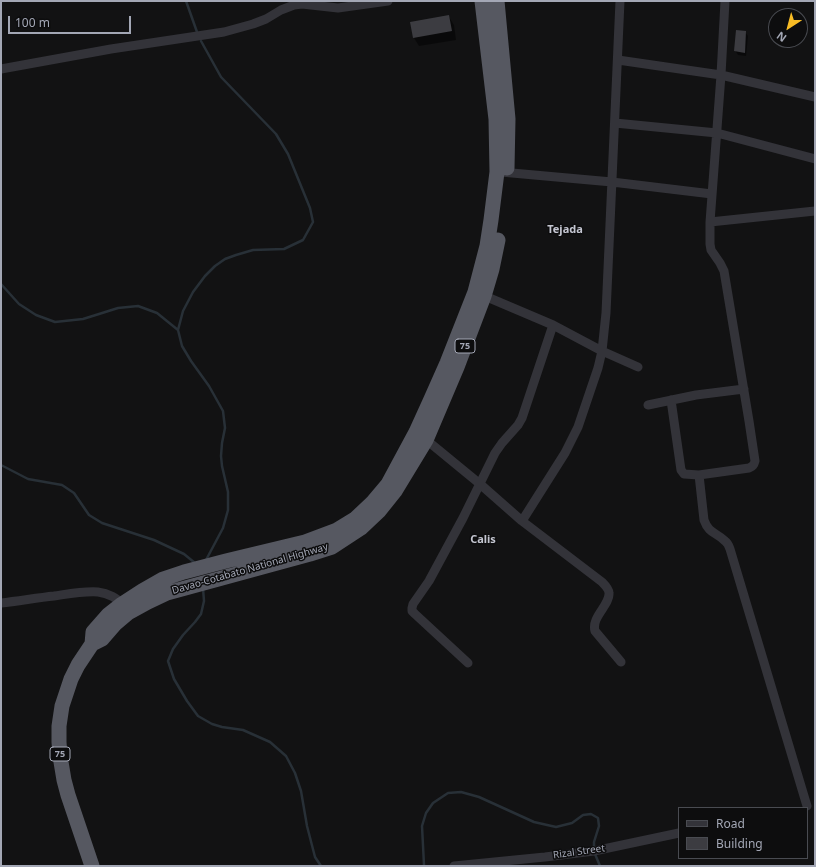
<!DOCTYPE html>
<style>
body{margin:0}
#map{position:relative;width:816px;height:867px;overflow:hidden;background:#121213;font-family:"Noto Sans",sans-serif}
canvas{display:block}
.frame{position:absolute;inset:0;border:2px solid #a3a7b5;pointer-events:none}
.legend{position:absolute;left:678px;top:807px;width:130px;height:52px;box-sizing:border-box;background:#0d0d0e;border:1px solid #494b51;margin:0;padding:5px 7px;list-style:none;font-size:12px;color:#a3a7b5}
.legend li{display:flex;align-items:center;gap:8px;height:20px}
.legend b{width:20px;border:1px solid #494b51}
.north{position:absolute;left:768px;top:8px;width:40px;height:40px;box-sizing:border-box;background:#0d0d0e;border:1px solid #494b51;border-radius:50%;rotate:216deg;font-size:11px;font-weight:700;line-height:16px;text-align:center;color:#a3a7b5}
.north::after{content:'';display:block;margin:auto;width:14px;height:18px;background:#f8bc25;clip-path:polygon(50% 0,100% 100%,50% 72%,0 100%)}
.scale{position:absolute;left:8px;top:16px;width:123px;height:18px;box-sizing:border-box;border:2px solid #a3a7b5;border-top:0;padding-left:5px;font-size:12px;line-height:14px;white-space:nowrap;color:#a3a7b5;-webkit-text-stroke:3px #0d0d0e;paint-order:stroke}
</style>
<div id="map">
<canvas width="816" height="867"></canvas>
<div class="frame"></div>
<ul class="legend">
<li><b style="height:5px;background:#333339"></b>Road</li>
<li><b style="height:11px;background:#3c3c41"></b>Building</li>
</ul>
<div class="north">N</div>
<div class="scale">100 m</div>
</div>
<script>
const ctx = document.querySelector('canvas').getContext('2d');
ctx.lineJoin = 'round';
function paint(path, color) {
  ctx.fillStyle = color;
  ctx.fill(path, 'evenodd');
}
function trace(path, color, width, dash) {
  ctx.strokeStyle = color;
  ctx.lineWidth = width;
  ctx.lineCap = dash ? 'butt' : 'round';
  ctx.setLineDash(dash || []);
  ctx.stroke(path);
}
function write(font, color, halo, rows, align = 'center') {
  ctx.font = font + ' "Noto Sans",sans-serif';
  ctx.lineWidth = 3;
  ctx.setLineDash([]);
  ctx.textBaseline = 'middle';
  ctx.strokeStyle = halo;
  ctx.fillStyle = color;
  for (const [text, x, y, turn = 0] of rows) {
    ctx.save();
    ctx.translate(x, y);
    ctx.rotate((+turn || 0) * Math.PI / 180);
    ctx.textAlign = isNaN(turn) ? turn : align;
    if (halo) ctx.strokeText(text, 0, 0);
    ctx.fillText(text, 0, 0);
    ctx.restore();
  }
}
paint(new Path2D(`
 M 449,17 L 454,25 L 456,40 L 419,46 L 414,38 Z
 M 745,32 L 748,36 L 746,56 L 738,55 L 735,50 Z`), '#0007');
trace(new Path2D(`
 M 186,1 L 197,32
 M 201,41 L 221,77 L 276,134 L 288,154 L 310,208 L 313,222 L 303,240 L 284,249 L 253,250 L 236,255 L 225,259 L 215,266 L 205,276 L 193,292 L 183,311 L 178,330 L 182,346 L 191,361 L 209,386 L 223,411 L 225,428 L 222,443 L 221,456 L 222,466 L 228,492 L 228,510 L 223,528 L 206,560
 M 1,284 L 19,304 L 36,315 L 55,322 L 83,319 L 99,314 L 118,308 L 138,306 L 157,313 L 178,330
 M 1,465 L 28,479 L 62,485 L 74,493 L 89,515 L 102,523 L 154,540 L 184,554 L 195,563
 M 203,588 L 204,601 L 201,614 L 195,622 L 183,635 L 173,649 L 168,661 L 174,679 L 187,701 L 198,716 L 212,724 L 222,727 L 243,730 L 270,742 L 286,756 L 295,773 L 301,791 L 307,826 L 315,857 L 321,866
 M 595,854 L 600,866
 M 424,865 L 422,826 L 426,813 L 433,803 L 448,793 L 461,792 L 479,797 L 534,822 L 556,827 L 572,823 L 583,815 L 591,814 L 598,818 L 599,826 L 594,842 L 594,849`), '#283037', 2.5);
paint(new Path2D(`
 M 449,15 L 452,31 L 413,38 L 410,22 Z
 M 736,30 L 746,31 L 745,53 L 734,51 Z`), '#3c3c41');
trace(new Path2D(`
 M 618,60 L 721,75 L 815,97
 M 1,69 L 111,49 L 224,32 L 253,24 L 266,19 L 281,10 L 294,5 L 302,4 L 338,8 L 388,1
 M 615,123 L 717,133 L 815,159
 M 501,172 L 612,182 L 712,194
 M 710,222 L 815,211
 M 480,294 L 553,325 L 602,351 L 638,367
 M 671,400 L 681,470 L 684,474 L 699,475 L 749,468 C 753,466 754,465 755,461 L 749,421 L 724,271 L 720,263 L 711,250 L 710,244 L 710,222 L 721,75 L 725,1
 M 648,405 L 696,395 L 744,389
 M 424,438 L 480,484 L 522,521 L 602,582 C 605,585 609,589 609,593 C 610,605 591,617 595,631 L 621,662
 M 699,475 L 704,520 C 709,534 716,532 725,541 C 728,543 729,546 730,549 L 807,806
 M 522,521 L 565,453 L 578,427 L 598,368 L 602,351 L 606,313 L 620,1
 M 1,603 C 19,601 36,598 54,596 C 68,594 83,591 98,592 C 107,593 119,598 124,607
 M 468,663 L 415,614 L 412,611 L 412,608 L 413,604 L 429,581 L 463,518 L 495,453 L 502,443 L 518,425 L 522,418 L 553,325
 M 454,866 L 545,857 L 594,851 L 679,833`), '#333339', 9);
trace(new Path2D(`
 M 497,1 L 508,119 L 507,168
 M 92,644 L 102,639 L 115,624 L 128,613 L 148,602 L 167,593 L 310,554 L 332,547 L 361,528 L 379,511 L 395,491 L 426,440 L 457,367 L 484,296 L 492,269 L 498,240
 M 92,866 L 68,795 L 64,780 L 60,756 L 59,742 L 59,726 L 62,706 L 71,679 L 78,665 L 92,644 L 93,632 L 108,615 L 122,604 L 142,591 L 163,579 L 184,572 L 226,561 L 305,542 L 337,530 L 355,519 L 372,503 L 388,484 L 416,432 L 431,399 L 447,363 L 475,292 L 487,246 L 491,220 L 497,172 L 496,119 L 482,1`), '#565861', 15);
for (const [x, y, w] of [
 [465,346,20],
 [60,754,20]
]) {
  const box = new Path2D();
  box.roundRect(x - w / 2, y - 7, w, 14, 3);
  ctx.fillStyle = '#0d0d0e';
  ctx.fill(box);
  trace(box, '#a3a7b5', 1);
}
write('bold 9px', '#a3a7b5', null, [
 ["75",465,346],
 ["75",60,754]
]);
write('10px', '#a3a7b5', '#0d0d0e', [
 ["Davao-Cotabato National Highway",250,569,-16],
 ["Rizal Street",579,852,-8]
]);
write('bold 11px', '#c4c6d1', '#0d0d0e', [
 ["Tejada",565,230],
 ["Calis",483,540]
]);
</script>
